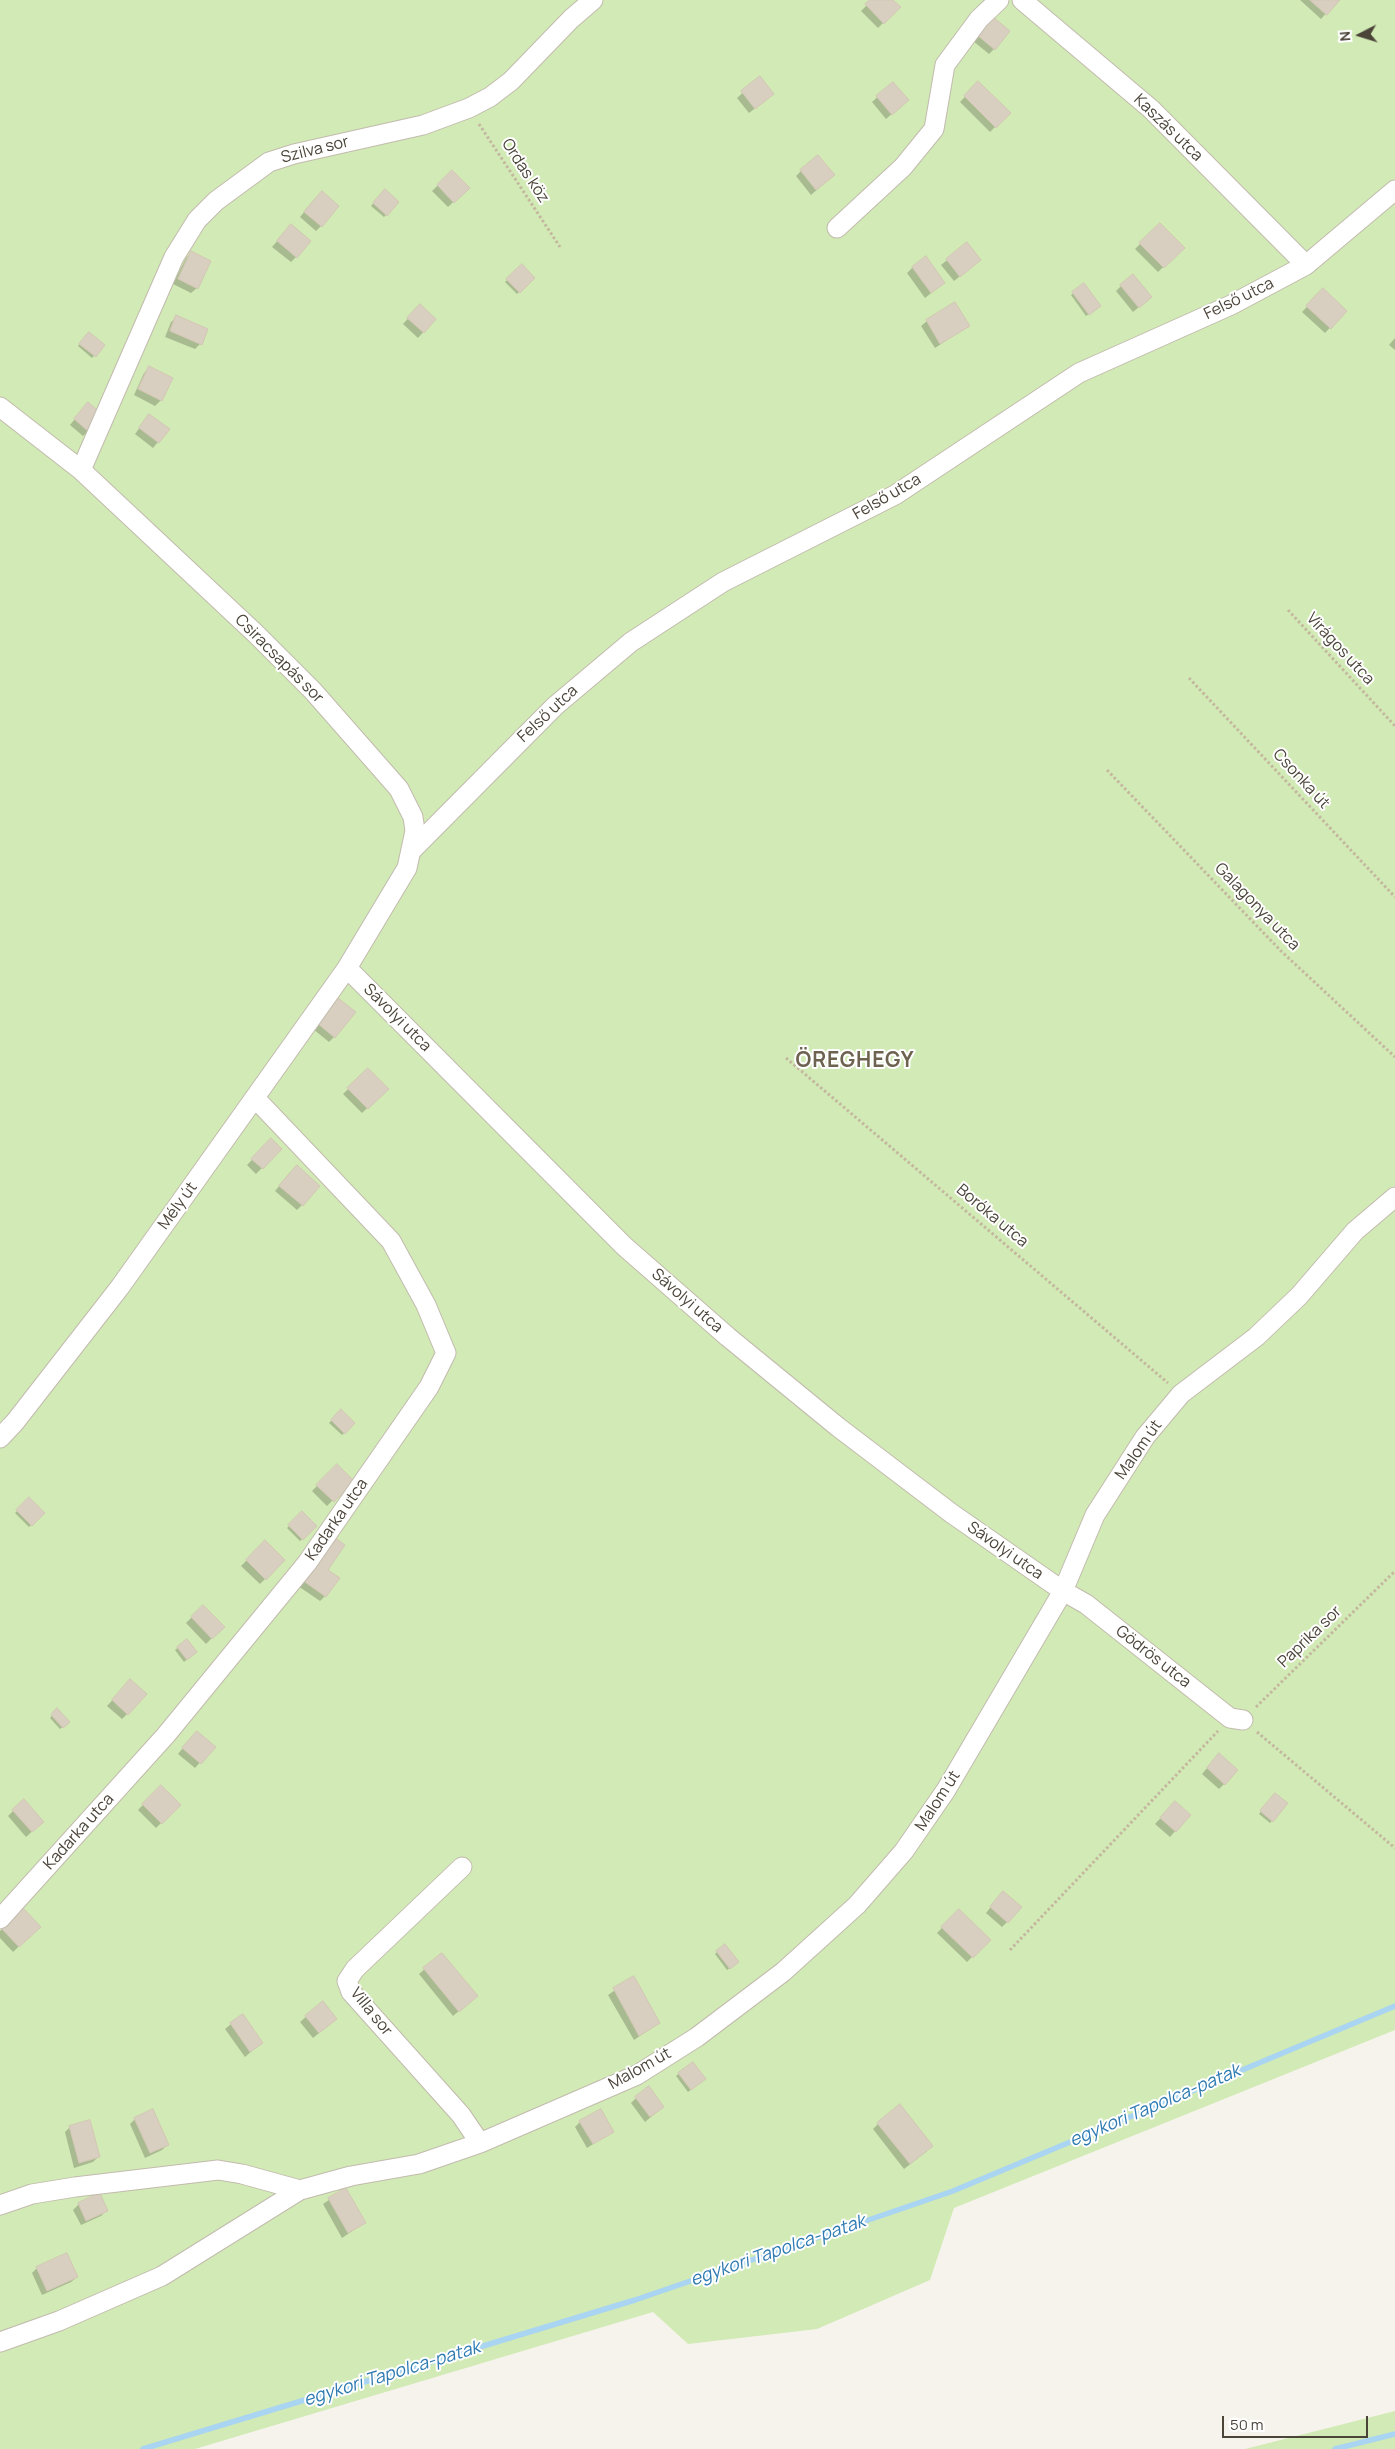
<!DOCTYPE html>
<meta charset="utf-8">
<style>
body{margin:0}
#map{position:relative;width:1395px;height:2449px;overflow:hidden;background:#f6f3ec;font-family:Manrope,sans-serif}
canvas{display:block}
.north{position:absolute;left:1335px;top:10px;width:50px;height:50px;-webkit-text-stroke:4px #fff;paint-order:stroke;rotate:265deg;font-size:14px;font-weight:700;line-height:20px;text-align:center;color:#4b4439}
.north::after{content:'';display:block;margin:auto;width:18px;height:22px;background:#4b4439;clip-path:polygon(50% 0,100% 100%,50% 72%,0 100%)}
.scale{position:absolute;left:1222px;top:2416px;width:146px;height:22px;box-sizing:border-box;border:2px solid #4b4439;border-top:0;padding-left:6px;font-size:15px;line-height:18px;white-space:nowrap;color:#4b4439;-webkit-text-stroke:4px #fff;paint-order:stroke}
</style>
<div id="map">
<canvas width="1395" height="2449"></canvas>
<div class="north">N</div>
<div class="scale">50 m</div>
</div>
<script>
const ctx = document.querySelector('canvas').getContext('2d');
ctx.lineJoin = 'round';
function paint(path, color) {
  ctx.fillStyle = color;
  ctx.fill(path, 'evenodd');
}
function trace(path, color, width, dash) {
  ctx.strokeStyle = color;
  ctx.lineWidth = width;
  ctx.lineCap = dash ? 'butt' : 'round';
  ctx.setLineDash(dash || []);
  ctx.stroke(path);
}
function write(font, color, halo, rows, align = 'center') {
  ctx.font = font + ' Manrope,sans-serif';
  ctx.lineWidth = 4;
  ctx.setLineDash([]);
  ctx.textBaseline = 'middle';
  ctx.strokeStyle = halo;
  ctx.fillStyle = color;
  for (const [text, x, y, turn = 0] of rows) {
    ctx.save();
    ctx.translate(x, y);
    ctx.rotate((+turn || 0) * Math.PI / 180);
    ctx.textAlign = isNaN(turn) ? turn : align;
    if (halo) ctx.strokeText(text, 0, 0);
    ctx.fillText(text, 0, 0);
    ctx.restore();
  }
}
paint(new Path2D(`
 M 0,0 L 1395,0 L 1395,2030 L 954,2208 L 930,2280 L 817,2329 L 688,2344 L 653,2312 L 195,2449 L 0,2449 Z
 M 1395,2411 L 1395,2449 L 1245,2449 Z`), '#d2eab5');
paint(new Path2D(`
 M 872,0 L 892,0 L 899,7 L 878,28 L 861,11 Z
 M 1300,0 L 1338,0 L 1321,19 Z
 M 987,24 L 994,49 L 989,54 L 973,41 Z
 M 759,78 L 767,99 L 749,113 L 737,98 Z
 M 978,83 L 1009,113 L 990,132 L 960,102 Z
 M 892,84 L 902,105 L 886,119 L 872,102 Z
 M 801,171 L 828,180 L 811,195 L 796,176 Z
 M 452,172 L 468,188 L 448,207 L 432,191 Z
 M 385,191 L 398,202 L 384,217 L 371,206 Z
 M 316,198 L 321,226 L 316,231 L 300,217 Z
 M 1160,224 L 1183,248 L 1158,272 L 1135,249 Z
 M 286,231 L 296,257 L 291,262 L 272,247 Z
 M 967,244 L 974,265 L 954,281 L 941,265 Z
 M 191,253 L 197,288 L 191,293 L 173,284 L 186,258 Z
 M 522,266 L 533,278 L 517,294 L 505,282 Z
 M 913,267 L 944,283 L 925,298 L 907,273 Z
 M 1084,285 L 1097,308 L 1086,316 L 1071,295 Z
 M 1121,286 L 1145,302 L 1133,312 L 1116,291 Z
 M 1323,290 L 1346,311 L 1325,333 L 1302,312 Z
 M 415,311 L 435,319 L 418,338 L 403,324 Z
 M 177,317 L 200,344 L 195,349 L 165,337 L 171,322 Z
 M 927,321 L 968,326 L 935,348 L 921,326 Z
 M 87,335 L 104,345 L 92,358 L 78,346 Z
 M 1395,338 L 1395,350 L 1389,345 Z
 M 150,368 L 171,379 L 161,400 L 155,406 L 134,395 L 144,373 Z
 M 83,409 L 88,431 L 83,436 L 70,425 Z
 M 149,415 L 158,442 L 153,448 L 135,434 Z
 M 333,1004 L 334,1037 L 329,1042 L 313,1029 Z
 M 368,1070 L 387,1089 L 362,1113 L 343,1094 Z
 M 271,1140 L 281,1149 L 256,1174 L 247,1165 Z
 M 291,1172 L 302,1205 L 297,1210 L 275,1191 Z
 M 341,1411 L 354,1423 L 342,1435 L 329,1423 Z
 M 337,1466 L 352,1481 L 327,1506 L 312,1491 Z
 M 29,1499 L 43,1513 L 29,1527 L 15,1513 Z
 M 302,1513 L 315,1526 L 300,1541 L 287,1528 Z
 M 265,1542 L 284,1560 L 260,1584 L 241,1566 Z
 M 328,1543 L 325,1596 L 320,1601 L 298,1586 Z
 M 203,1606 L 223,1627 L 206,1644 L 186,1623 Z
 M 187,1641 L 193,1654 L 184,1662 L 175,1650 Z
 M 125,1686 L 127,1714 L 122,1719 L 107,1706 Z
 M 57,1710 L 69,1722 L 60,1729 L 50,1718 Z
 M 191,1738 L 214,1747 L 195,1768 L 178,1754 Z
 M 1214,1760 L 1224,1784 L 1219,1789 L 1202,1774 Z
 M 161,1786 L 179,1805 L 156,1828 L 138,1810 Z
 M 1273,1797 L 1272,1821 L 1270,1823 L 1259,1814 Z
 M 23,1801 L 37,1827 L 26,1837 L 8,1816 Z
 M 1170,1808 L 1189,1815 L 1170,1837 L 1155,1824 Z
 M 998,1898 L 1007,1922 L 1002,1927 L 986,1913 Z
 M 23,1910 L 39,1927 L 13,1952 L 0,1938 L 0,1931 Z
 M 959,1910 L 989,1940 L 967,1962 L 937,1933 Z
 M 717,1952 L 735,1964 L 727,1970 L 715,1954 Z
 M 442,1954 L 471,2001 L 453,2016 L 419,1974 Z
 M 633,1978 L 659,2023 L 634,2040 L 608,1995 Z
 M 322,2003 L 330,2024 L 313,2038 L 300,2022 Z
 M 242,2015 L 261,2043 L 245,2057 L 225,2029 Z
 M 692,2063 L 702,2081 L 688,2092 L 676,2076 Z
 M 636,2098 L 663,2107 L 645,2122 L 631,2103 Z
 M 135,2119 L 168,2144 L 162,2150 L 145,2158 L 130,2124 Z
 M 580,2122 L 612,2132 L 587,2148 L 575,2127 Z
 M 878,2124 L 927,2151 L 904,2169 L 873,2129 Z
 M 70,2127 L 98,2157 L 93,2162 L 74,2168 L 65,2132 Z
 M 345,2189 L 364,2223 L 342,2238 L 323,2204 Z
 M 99,2195 L 106,2211 L 101,2216 L 81,2225 L 73,2210 L 79,2204 Z
 M 37,2268 L 77,2277 L 71,2282 L 42,2295 L 32,2273 Z`), '#0003');
trace(new Path2D(`
 M 143,2449 L 635,2300 L 953,2191 L 1395,2006
 M 1335,2449 L 1395,2434`), '#a9d4f2', 5.5);
const building = new Path2D(`
 M 870,0 L 893,0 L 901,7 L 884,24 L 865,4 Z
 M 1310,0 L 1340,0 L 1327,15 Z
 M 993,17 L 1010,31 L 995,50 L 977,35 Z
 M 760,76 L 774,94 L 755,109 L 741,91 Z
 M 978,81 L 1011,113 L 996,128 L 964,96 Z
 M 893,82 L 909,100 L 892,115 L 876,96 Z
 M 818,155 L 835,175 L 816,190 L 800,170 Z
 M 452,170 L 470,188 L 454,203 L 437,185 Z
 M 385,189 L 399,202 L 387,216 L 373,203 Z
 M 322,191 L 339,206 L 322,227 L 304,212 Z
 M 1160,223 L 1185,248 L 1164,268 L 1139,243 Z
 M 291,224 L 311,241 L 297,258 L 277,241 Z
 M 967,242 L 981,260 L 960,277 L 946,259 Z
 M 191,251 L 211,261 L 198,289 L 178,279 Z
 M 926,256 L 945,283 L 931,293 L 912,267 Z
 M 522,264 L 535,278 L 520,293 L 506,279 Z
 M 1133,274 L 1152,297 L 1139,308 L 1120,285 Z
 M 1084,283 L 1101,306 L 1089,315 L 1072,292 Z
 M 1323,288 L 1347,311 L 1331,329 L 1306,306 Z
 M 955,302 L 970,326 L 940,344 L 926,320 Z
 M 420,304 L 436,319 L 424,333 L 407,318 Z
 M 176,315 L 208,329 L 202,345 L 170,331 Z
 M 89,332 L 105,345 L 96,357 L 79,344 Z
 M 149,366 L 173,378 L 162,401 L 138,389 Z
 M 88,402 L 103,415 L 89,432 L 74,419 Z
 M 149,414 L 170,429 L 159,443 L 139,428 Z
 M 338,998 L 356,1012 L 335,1038 L 317,1023 Z
 M 368,1068 L 389,1089 L 368,1109 L 347,1088 Z
 M 271,1138 L 282,1149 L 263,1169 L 251,1159 Z
 M 297,1165 L 320,1186 L 303,1206 L 279,1186 Z
 M 341,1409 L 355,1423 L 345,1434 L 331,1420 Z
 M 337,1464 L 354,1481 L 334,1502 L 316,1485 Z
 M 29,1497 L 45,1513 L 32,1526 L 16,1510 Z
 M 302,1511 L 317,1526 L 303,1540 L 288,1525 Z
 M 333,1536 L 345,1545 L 328,1570 L 340,1578 L 326,1597 L 302,1580 Z
 M 265,1540 L 285,1560 L 266,1580 L 246,1560 Z
 M 203,1605 L 225,1627 L 212,1639 L 191,1617 Z
 M 187,1639 L 197,1652 L 187,1660 L 177,1647 Z
 M 130,1679 L 147,1694 L 128,1715 L 112,1700 Z
 M 57,1708 L 70,1722 L 63,1728 L 51,1715 Z
 M 197,1731 L 216,1747 L 201,1764 L 182,1748 Z
 M 1219,1753 L 1238,1770 L 1225,1785 L 1207,1768 Z
 M 161,1785 L 181,1805 L 162,1824 L 142,1804 Z
 M 1275,1793 L 1288,1803 L 1273,1822 L 1260,1811 Z
 M 24,1799 L 44,1822 L 32,1832 L 12,1810 Z
 M 1175,1801 L 1191,1815 L 1176,1832 L 1160,1818 Z
 M 1003,1891 L 1022,1907 L 1008,1923 L 990,1907 Z
 M 23,1908 L 41,1927 L 19,1947 L 1,1928 Z
 M 959,1909 L 991,1940 L 973,1958 L 941,1927 Z
 M 725,1944 L 739,1962 L 730,1969 L 716,1951 Z
 M 442,1953 L 478,1996 L 459,2012 L 423,1968 Z
 M 634,1976 L 660,2023 L 639,2036 L 613,1988 Z
 M 323,2001 L 337,2019 L 319,2033 L 305,2016 Z
 M 243,2014 L 263,2043 L 250,2052 L 230,2023 Z
 M 693,2062 L 706,2079 L 691,2090 L 678,2073 Z
 M 649,2086 L 664,2107 L 650,2117 L 635,2097 Z
 M 900,2104 L 933,2146 L 910,2164 L 877,2123 Z
 M 153,2109 L 169,2145 L 150,2153 L 134,2118 Z
 M 601,2109 L 614,2132 L 593,2144 L 579,2121 Z
 M 90,2120 L 100,2157 L 79,2163 L 69,2126 Z
 M 346,2188 L 366,2223 L 348,2233 L 328,2198 Z
 M 100,2193 L 108,2211 L 86,2221 L 78,2203 Z
 M 67,2253 L 78,2277 L 47,2291 L 36,2267 Z`);
paint(building, '#d8cfc1');
trace(building, '#d3c7b4', 1);
const minor = new Path2D(`
 M 1022,0 L 1151,109 L 1306,265
 M 837,228 L 903,167 L 934,129 L 945,65 L 979,19 L 999,0
 M 0,407 L 81,470 L 256,634 L 313,691 L 399,789 L 413,817 L 415,831 L 407,868 L 347,968 L 120,1287 L 15,1422 L 0,1438
 M 81,470 L 174,257 L 197,220 L 216,201 L 269,162 L 294,154 L 423,125 L 469,108 L 490,97 L 511,81 L 571,19 L 593,0
 M 412,850 L 555,706 L 631,642 L 723,582 L 895,495 L 1079,373 L 1231,305 L 1306,265 L 1395,190
 M 347,968 L 624,1246 L 728,1337 L 838,1427 L 951,1513 L 1063,1591 L 1086,1604 L 1230,1718 L 1243,1720
 M 462,1867 L 355,1969 L 347,1981 L 351,1992 L 461,2115 L 480,2143
 M 0,1919 L 166,1735 L 307,1563 L 429,1387 L 446,1353 L 426,1305 L 391,1241 L 255,1098
 M 0,2205 L 32,2194 L 75,2187 L 218,2170 L 242,2174 L 300,2190
 M 0,2342 L 59,2321 L 162,2276 L 300,2190 L 351,2176 L 419,2164 L 480,2143 L 637,2075 L 697,2037 L 783,1972 L 857,1905 L 904,1851 L 946,1790 L 1063,1591 L 1095,1515 L 1145,1437 L 1181,1394 L 1256,1337 L 1299,1296 L 1355,1231 L 1395,1197`);
trace(minor, '#c2bbae', 21);
trace(new Path2D(`
 M 479,124 L 560,247
 M 1288,610 L 1395,726
 M 1189,678 L 1395,897
 M 1107,770 L 1281,951 L 1395,1057
 M 786,1058 L 1168,1383
 M 1256,1707 L 1395,1571
 M 1257,1732 L 1395,1848
 M 1010,1950 L 1218,1731`), '#c4b79f', 3, [2.5, 2.5]);
trace(minor, '#fff', 19);
write('16px', '#4b4439', '#fff', [
 ["Kaszás utca",1168,128,44],
 ["Szilva sor",315,150,-14],
 ["Ordas köz",525,171,57],
 ["Felső utca",1239,299,-26],
 ["Felső utca",887,497,-30],
 ["Virágos utca",1340,649,47],
 ["Csiracsapás sor",279,659,45],
 ["Felső utca",548,714,-43],
 ["Csonka út",1301,779,47],
 ["Galagonya utca",1257,907,46],
 ["Sávolyi utca",397,1018,45],
 ["Mély út",178,1206,-54],
 ["Boróka utca",992,1216,40],
 ["Sávolyi utca",687,1301,41],
 ["Malom út",1139,1450,-55],
 ["Kadarka utca",337,1520,-55],
 ["Sávolyi utca",1005,1551,35],
 ["Paprika sor",1310,1637,-44],
 ["Gödrös utca",1153,1657,38],
 ["Malom út",938,1801,-57],
 ["Kadarka utca",79,1832,-48],
 ["Villa sor",371,2012,51],
 ["Malom út",640,2069,-29]
]);
write('italic 18px', '#2e7ab2', '#fff', [
 ["egykori Tapolca-patak",1155,2106,-23],
 ["egykori Tapolca-patak",778,2251,-19],
 ["egykori Tapolca-patak",392,2374,-17]
]);
ctx.letterSpacing = '1px';
write('bold 21px', '#6e6250', '#fff', [
 ["ÖREGHEGY",855,1061]
]);
ctx.letterSpacing = '0px';
</script>
